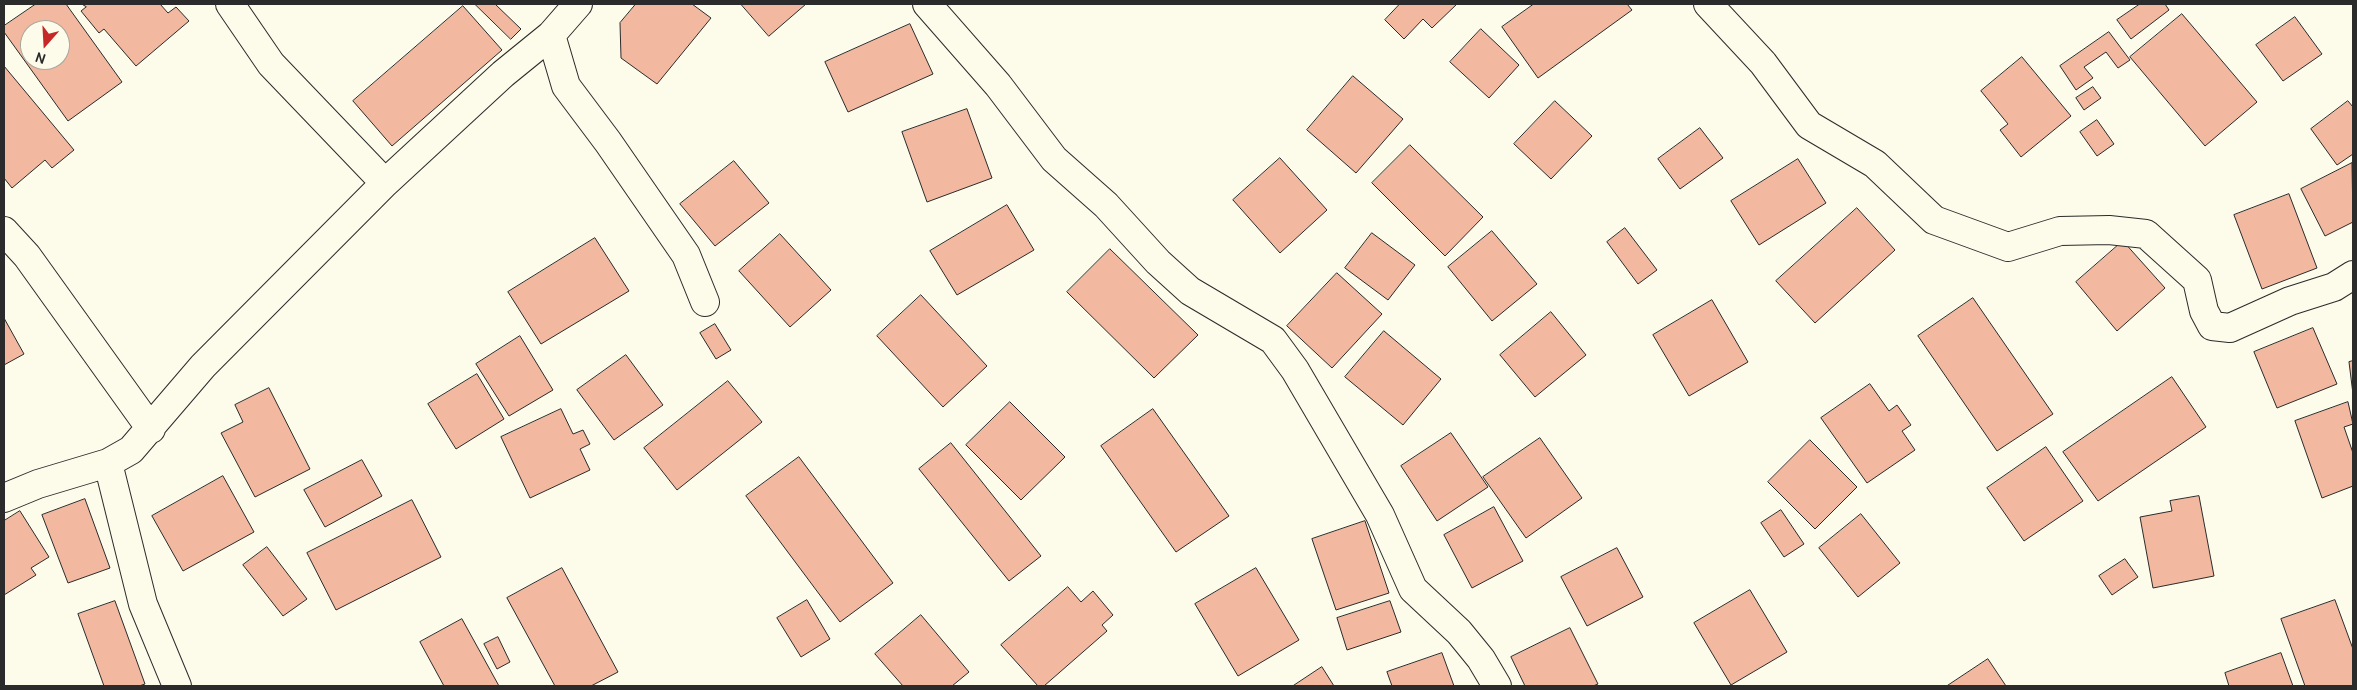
<!DOCTYPE html>
<style>
body{margin:0}
#map{position:relative;width:2357px;height:690px;overflow:hidden;background:#fdfbea;font-family:Cabin,sans-serif}
canvas{display:block}
.frame{position:absolute;inset:0;border:5px solid #2b2b2b;pointer-events:none}
.north{position:absolute;left:20px;top:20px;width:50px;height:50px;box-sizing:border-box;background:#fdfbea;border:1px solid #a9a89e;border-radius:50%;rotate:199deg;font-size:14px;font-weight:700;line-height:20px;text-align:center;color:#2b2b2b}
.north::after{content:'';display:block;margin:auto;width:18px;height:22px;background:#c62828;clip-path:polygon(50% 0,100% 100%,50% 72%,0 100%)}
</style>
<div id="map">
<canvas width="2357" height="690"></canvas>
<div class="frame"></div>
<div class="north">N</div>
</div>
<script>
const ctx = document.querySelector('canvas').getContext('2d');
ctx.lineJoin = 'round';
function paint(path, color) {
  ctx.fillStyle = color;
  ctx.fill(path, 'evenodd');
}
function trace(path, color, width, dash) {
  ctx.strokeStyle = color;
  ctx.lineWidth = width;
  ctx.lineCap = dash ? 'butt' : 'round';
  ctx.setLineDash(dash || []);
  ctx.stroke(path);
}
const building = new Path2D(`
 M 36,4 L 66,4 L 122,82 L 68,121 L 4,32 L 4,26 ZM 30,30 L 60,30 L 60,60 L 30,60 Z
 M 82,4 L 160,4 L 168,13 L 176,7 L 189,21 L 136,66 L 104,29 L 99,33 L 81,11 L 86,7 Z
 M 475,4 L 495,4 L 521,29 L 511,39 Z
 M 636,4 L 692,4 L 711,18 L 657,84 L 621,58 L 620,23 Z
 M 741,4 L 806,4 L 769,36 Z
 M 1400,4 L 1457,4 L 1432,28 L 1423,19 L 1404,39 L 1385,20 Z
 M 1534,4 L 1627,4 L 1632,10 L 1538,78 L 1502,27 Z
 M 2140,4 L 2165,4 L 2169,10 L 2131,39 L 2117,20 Z
 M 463,6 L 502,50 L 392,146 L 353,101 Z
 M 2182,14 L 2257,102 L 2205,146 L 2130,57 Z
 M 2295,17 L 2322,54 L 2283,81 L 2256,45 Z
 M 910,24 L 933,74 L 848,112 L 825,62 Z
 M 1481,29 L 1519,65 L 1489,98 L 1450,62 Z
 M 2109,32 L 2130,60 L 2118,68 L 2106,52 L 2084,67 L 2093,78 L 2076,90 L 2060,66 Z
 M 2022,57 L 2071,116 L 2021,157 L 2000,130 L 2008,124 L 1981,91 Z
 M 4,66 L 74,150 L 52,168 L 45,160 L 12,188 L 4,178 Z
 M 1353,76 L 1403,119 L 1356,173 L 1307,130 Z
 M 2093,87 L 2101,98 L 2084,110 L 2076,98 Z
 M 1555,101 L 1592,136 L 1551,179 L 1514,144 Z
 M 2348,101 L 2353,107 L 2353,154 L 2337,165 L 2311,129 Z
 M 967,109 L 992,178 L 927,202 L 902,132 Z
 M 2097,120 L 2114,144 L 2097,156 L 2080,132 Z
 M 1700,128 L 1723,158 L 1680,189 L 1658,159 Z
 M 1410,145 L 1483,217 L 1445,256 L 1372,183 Z
 M 1280,158 L 1327,210 L 1280,253 L 1233,200 Z
 M 1798,159 L 1826,203 L 1759,245 L 1731,201 Z
 M 734,161 L 769,203 L 715,246 L 680,204 Z
 M 2352,163 L 2353,222 L 2325,236 L 2301,189 Z
 M 2289,194 L 2317,268 L 2262,289 L 2234,215 Z
 M 1007,205 L 1034,250 L 957,295 L 930,251 Z
 M 1857,208 L 1895,250 L 1815,323 L 1776,281 Z
 M 1625,228 L 1657,270 L 1638,284 L 1607,242 Z
 M 1492,231 L 1537,284 L 1492,321 L 1448,267 Z
 M 1372,233 L 1415,265 L 1388,300 L 1345,268 Z
 M 780,234 L 831,290 L 790,327 L 739,271 Z
 M 595,238 L 629,291 L 541,344 L 508,292 Z
 M 2123,241 L 2165,288 L 2117,331 L 2076,282 Z
 M 1110,249 L 1198,335 L 1154,378 L 1067,292 Z
 M 1337,273 L 1382,314 L 1332,368 L 1287,326 Z
 M 921,295 L 987,366 L 943,407 L 877,336 Z
 M 1973,298 L 2053,414 L 1997,451 L 1918,336 Z
 M 1712,300 L 1748,362 L 1689,396 L 1653,335 Z
 M 1551,312 L 1586,355 L 1535,397 L 1500,355 Z
 M 4,318 L 24,354 L 4,365 Z
 M 715,324 L 731,350 L 716,359 L 700,333 Z
 M 2313,328 L 2337,384 L 2277,408 L 2254,352 Z
 M 1384,331 L 1441,379 L 1403,425 L 1345,377 Z
 M 520,336 L 553,390 L 509,416 L 476,364 Z
 M 626,355 L 663,405 L 614,440 L 577,390 Z
 M 2353,361 L 2353,394 L 2349,362 Z
 M 477,374 L 504,419 L 456,449 L 428,404 Z
 M 2172,377 L 2206,427 L 2098,501 L 2063,452 Z
 M 728,381 L 762,422 L 677,490 L 644,448 Z
 M 1870,384 L 1889,411 L 1897,405 L 1911,425 L 1902,431 L 1915,450 L 1867,483 L 1821,418 Z
 M 269,388 L 310,469 L 255,497 L 221,433 L 243,422 L 235,405 Z
 M 1010,402 L 1065,457 L 1021,500 L 966,445 Z
 M 2348,402 L 2353,424 L 2344,427 L 2353,453 L 2353,486 L 2322,498 L 2295,421 Z
 M 561,409 L 573,434 L 583,430 L 590,444 L 580,449 L 590,470 L 530,498 L 501,437 Z
 M 1153,409 L 1229,516 L 1176,552 L 1101,446 Z
 M 1451,433 L 1488,487 L 1437,521 L 1401,466 Z
 M 1540,438 L 1582,498 L 1526,538 L 1483,477 Z
 M 1810,440 L 1857,487 L 1815,529 L 1768,482 Z
 M 951,443 L 1041,556 L 1009,581 L 919,469 Z
 M 2046,447 L 2083,501 L 2024,541 L 1987,488 Z
 M 799,457 L 893,583 L 840,622 L 746,496 Z
 M 362,460 L 382,496 L 325,527 L 304,490 Z
 M 223,476 L 254,532 L 183,571 L 152,516 Z
 M 2199,496 L 2214,576 L 2153,588 L 2140,517 L 2172,511 L 2170,501 Z
 M 85,499 L 110,568 L 68,583 L 42,515 Z
 M 412,500 L 441,557 L 336,610 L 307,553 Z
 M 1494,507 L 1523,561 L 1472,588 L 1444,535 Z
 M 1781,510 L 1804,544 L 1784,557 L 1761,523 Z
 M 20,511 L 49,557 L 31,568 L 36,575 L 4,595 L 4,521 Z
 M 1861,514 L 1900,563 L 1858,597 L 1819,548 Z
 M 1365,521 L 1389,593 L 1336,610 L 1312,539 Z
 M 267,547 L 307,599 L 283,616 L 243,565 Z
 M 1617,548 L 1643,597 L 1587,626 L 1561,577 Z
 M 2125,559 L 2138,577 L 2112,595 L 2099,576 Z
 M 562,568 L 618,672 L 591,686 L 555,686 L 507,598 Z
 M 1256,568 L 1299,640 L 1238,676 L 1195,604 Z
 M 1068,587 L 1081,602 L 1093,591 L 1113,615 L 1102,625 L 1107,631 L 1044,686 L 1038,686 L 1001,645 Z
 M 1750,590 L 1787,652 L 1731,685 L 1694,623 Z
 M 807,600 L 830,639 L 801,657 L 777,618 Z
 M 2335,600 L 2353,649 L 2353,686 L 2305,686 L 2281,619 Z
 M 115,601 L 145,684 L 139,686 L 104,686 L 78,614 Z
 M 1390,601 L 1401,632 L 1347,650 L 1337,618 Z
 M 921,615 L 969,672 L 952,686 L 903,686 L 875,654 Z
 M 462,619 L 499,686 L 444,686 L 420,642 Z
 M 1570,628 L 1598,684 L 1593,686 L 1525,686 L 1511,657 Z
 M 498,637 L 510,662 L 497,669 L 484,644 Z
 M 1442,653 L 1454,686 L 1392,686 L 1387,672 Z
 M 2281,653 L 2293,686 L 2229,686 L 2225,673 Z
 M 1988,659 L 2006,686 L 1947,686 Z
 M 1322,667 L 1334,686 L 1293,686 Z`);
paint(building, '#f2b8a0');
trace(building, '#2b2b2b', 1);
const street = new Path2D(`
 M 230,4 L 271,64 L 385,183
 M 927,4 L 998,85 L 1054,159 L 1106,205 L 1158,262 L 1190,291 L 1273,340 L 1295,370 L 1380,515 L 1413,589 L 1459,632 L 1481,659 L 1497,686
 M 1708,4 L 1763,63 L 1809,125 L 1875,164 L 1934,220 L 2008,247 L 2060,231 L 2109,230 L 2146,234 L 2197,280 L 2204,311 L 2212,326 L 2230,328 L 2290,301 L 2334,287 L 2353,275
 M 551,35 L 566,86 L 608,142 L 686,255 L 705,302
 M 4,231 L 27,256 L 151,429
 M 108,463 L 143,604 L 177,686
 M 4,498 L 38,484 L 108,463 L 131,450 L 203,366 L 385,183 L 503,74 L 551,35 L 578,4`);
trace(street, '#2b2b2b', 30);
trace(street, '#fdfbea', 28);
</script>
